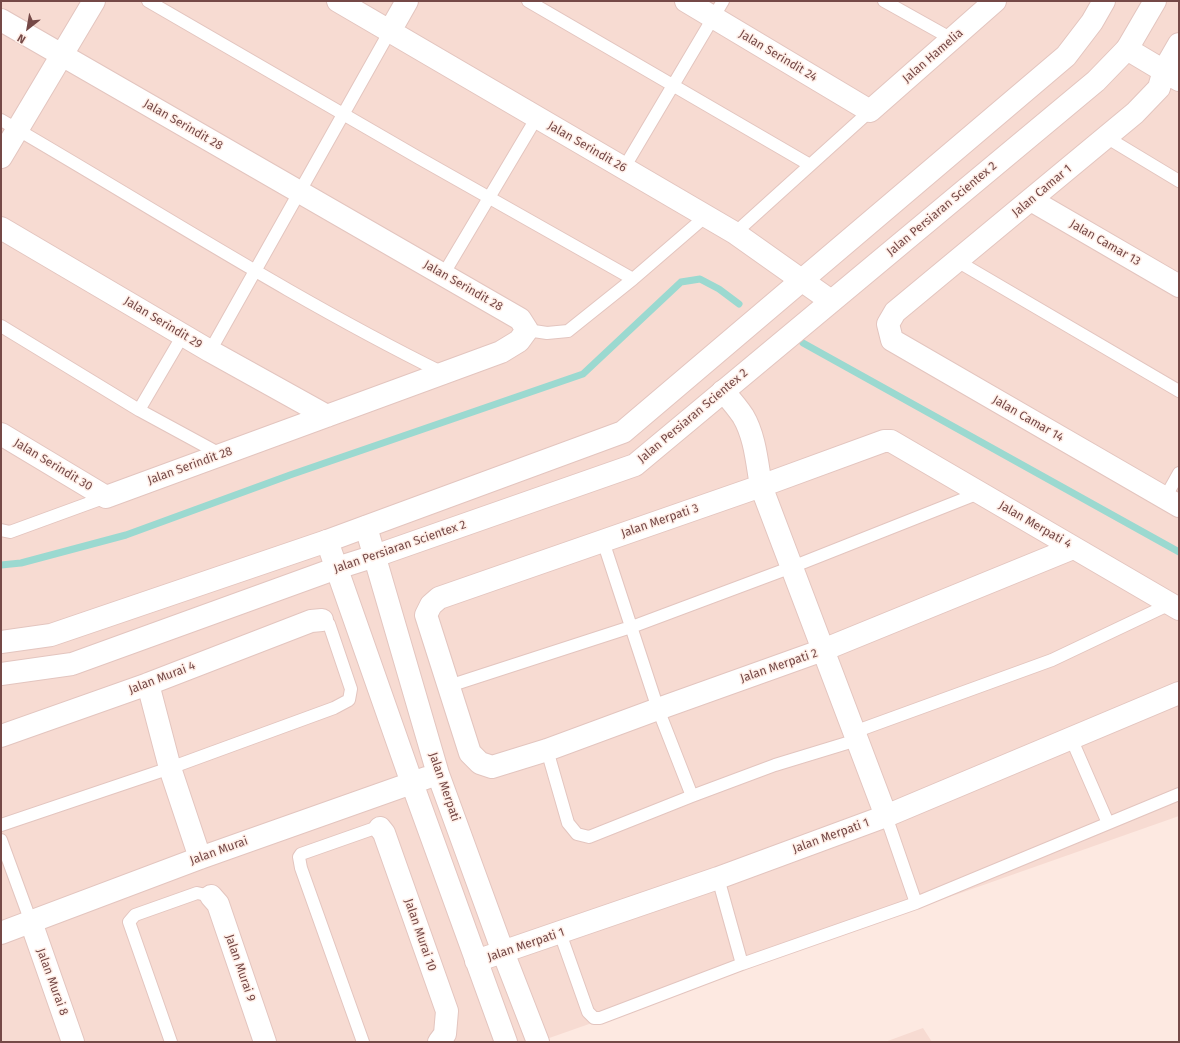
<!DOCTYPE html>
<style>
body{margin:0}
#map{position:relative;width:1180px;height:1043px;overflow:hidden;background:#fde9e1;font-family:"Fira Sans",sans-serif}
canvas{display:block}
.frame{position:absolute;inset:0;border:2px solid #754947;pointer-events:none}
.north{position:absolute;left:8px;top:8px;width:40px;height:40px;-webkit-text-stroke:3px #ffefe8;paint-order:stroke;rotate:211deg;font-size:11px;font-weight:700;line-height:16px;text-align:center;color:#754947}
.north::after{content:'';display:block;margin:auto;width:14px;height:18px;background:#754947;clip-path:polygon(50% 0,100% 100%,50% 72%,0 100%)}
</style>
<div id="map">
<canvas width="1180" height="1043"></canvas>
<div class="frame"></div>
<div class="north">N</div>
</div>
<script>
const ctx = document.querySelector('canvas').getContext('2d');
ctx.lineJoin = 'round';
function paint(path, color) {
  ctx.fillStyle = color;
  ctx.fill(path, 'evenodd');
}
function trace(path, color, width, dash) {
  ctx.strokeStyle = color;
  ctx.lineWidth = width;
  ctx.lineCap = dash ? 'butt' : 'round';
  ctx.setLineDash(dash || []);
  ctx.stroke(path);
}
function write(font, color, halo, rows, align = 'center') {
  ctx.font = font + ' "Fira Sans",sans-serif';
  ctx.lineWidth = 3;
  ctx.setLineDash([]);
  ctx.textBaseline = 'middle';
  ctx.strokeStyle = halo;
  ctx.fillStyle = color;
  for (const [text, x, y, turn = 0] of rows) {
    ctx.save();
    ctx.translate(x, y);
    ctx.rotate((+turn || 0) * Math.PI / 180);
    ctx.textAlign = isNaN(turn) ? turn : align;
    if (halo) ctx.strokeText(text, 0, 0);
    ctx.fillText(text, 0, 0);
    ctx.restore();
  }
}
paint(new Path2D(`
 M 1,1 L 1179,1 L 1179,816 L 538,1042 L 1,1042 Z
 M 923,1028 L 932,1042 L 885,1042 Z`), '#f7dbd2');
trace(new Path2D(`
 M 803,343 L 1179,552
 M 1,565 L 21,563 L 126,535 L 290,475 L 583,374 L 681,282 L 700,279 L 719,289 L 739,304`), '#9bd9d0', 7);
const service = new Path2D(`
 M 148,1 L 419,158 L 633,279
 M 528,1 L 810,165
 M 884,1 L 952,39
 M 1,120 C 148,205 291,298 443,373
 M 1106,137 L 1179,181
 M 624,168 L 723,1
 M 735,233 L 870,111
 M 957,261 L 1179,391
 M 443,275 L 537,117
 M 1,326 L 139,410 L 220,454
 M 527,330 L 547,333 L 568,331 L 633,279 L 706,216
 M 210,351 L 390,31
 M 139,410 L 183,335
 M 1165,498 L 1179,473
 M 1,530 L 10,532 L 106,497
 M 603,541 L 658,709 L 692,796
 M 449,686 L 637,625 L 792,567 L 979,493
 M 854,732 L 1052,660 L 1170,604
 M 1071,738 L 1108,823
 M 547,750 L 568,823 L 577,834 L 589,837 L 692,796 L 775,765 L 857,740
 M 886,816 L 916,903
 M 1,825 L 170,768 L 334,708 L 349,700 L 351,689 L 329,624 L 322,620
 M 1,840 L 31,922
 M 718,878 L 742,964
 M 560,933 L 588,1012 L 594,1018 L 600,1018 L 742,964 L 916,903 L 1179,794
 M 171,1042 L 129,922 L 135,915 L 197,893 L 211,896
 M 363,1042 L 301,868 L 299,857 L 301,854 L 375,828 L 380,828`);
const minor = new Path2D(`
 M 338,1 L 735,233 L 831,301
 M 686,1 L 870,111 L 995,1
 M 1,20 L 520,319 L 527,330 L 519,341 L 501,352 L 106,497 L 1,434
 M 390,31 L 407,1
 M 1179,44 L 1164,70 L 1159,88 L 1135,113 L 895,312 L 888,324 L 892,340 L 1179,506
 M 1127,49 L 1179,80
 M 1,157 L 94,1
 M 1031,200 L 1179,286
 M 1,228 L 210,351 L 327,416
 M 723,391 C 730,399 737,407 743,416 C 755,436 757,463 761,486 L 886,816
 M 366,527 L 438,774 L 503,952 L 538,1042
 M 327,541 L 412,783 L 506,1042
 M 1073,548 L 823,650 L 658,709 L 547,750 L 492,767 L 480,763 L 470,753 L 426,615 L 431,605 L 439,598 L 761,486 L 884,441 L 891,441 L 1179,609
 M 148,684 L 170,768 L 200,858
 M 1,736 L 148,684 L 311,621 L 322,620
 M 380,828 L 384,833 L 447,1011 L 445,1034 L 439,1042
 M 211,896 L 218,904 L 265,1042
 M 31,922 L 73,1042
 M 1,933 L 200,858 L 426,778
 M 476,961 L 718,878 L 886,816 L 1179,693`);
const tertiary = new Path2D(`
 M 1,642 L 51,635 L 327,541 L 623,432 L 1066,56 L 1092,22 L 1104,1
 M 1,674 L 72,664 L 337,568 L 375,556 L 635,465 L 1096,81 L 1127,49 L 1155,1`);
trace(service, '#e3c5bf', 14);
trace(minor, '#e3c5bf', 24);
trace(tertiary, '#e3c5bf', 24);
trace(service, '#fff', 12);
trace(minor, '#fff', 22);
trace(tertiary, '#fff', 22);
write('12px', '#754947', '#ffefe8', [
 ["Jalan Serindit 24",778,56,31],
 ["Jalan Hamelia",933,56,-41],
 ["Jalan Serindit 28",183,125,30],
 ["Jalan Serindit 26",587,147,30],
 ["Jalan Camar 1",1042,191,-40],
 ["Jalan Persiaran Scientex 2",942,209,-40],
 ["Jalan Camar 13",1105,243,30],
 ["Jalan Serindit 28",463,286,30],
 ["Jalan Serindit 29",163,323,31],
 ["Jalan Persiaran Scientex 2",693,416,-40],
 ["Jalan Camar 14",1028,419,30],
 ["Jalan Serindit 30",53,465,31],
 ["Jalan Serindit 28",190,466,-20],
 ["Jalan Merpati 3",660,521,-19],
 ["Jalan Merpati 4",1035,525,30],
 ["Jalan Persiaran Scientex 2",400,547,-19],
 ["Jalan Merpati 2",779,666,-19],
 ["Jalan Murai 4",162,678,-21],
 ["Jalan Merpati",444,787,71],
 ["Jalan Merpati 1",831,836,-20],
 ["Jalan Murai",219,851,-20],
 ["Jalan Murai 10",420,935,71],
 ["Jalan Merpati 1",526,945,-19],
 ["Jalan Murai 9",240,968,71],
 ["Jalan Murai 8",52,982,70]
]);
</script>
